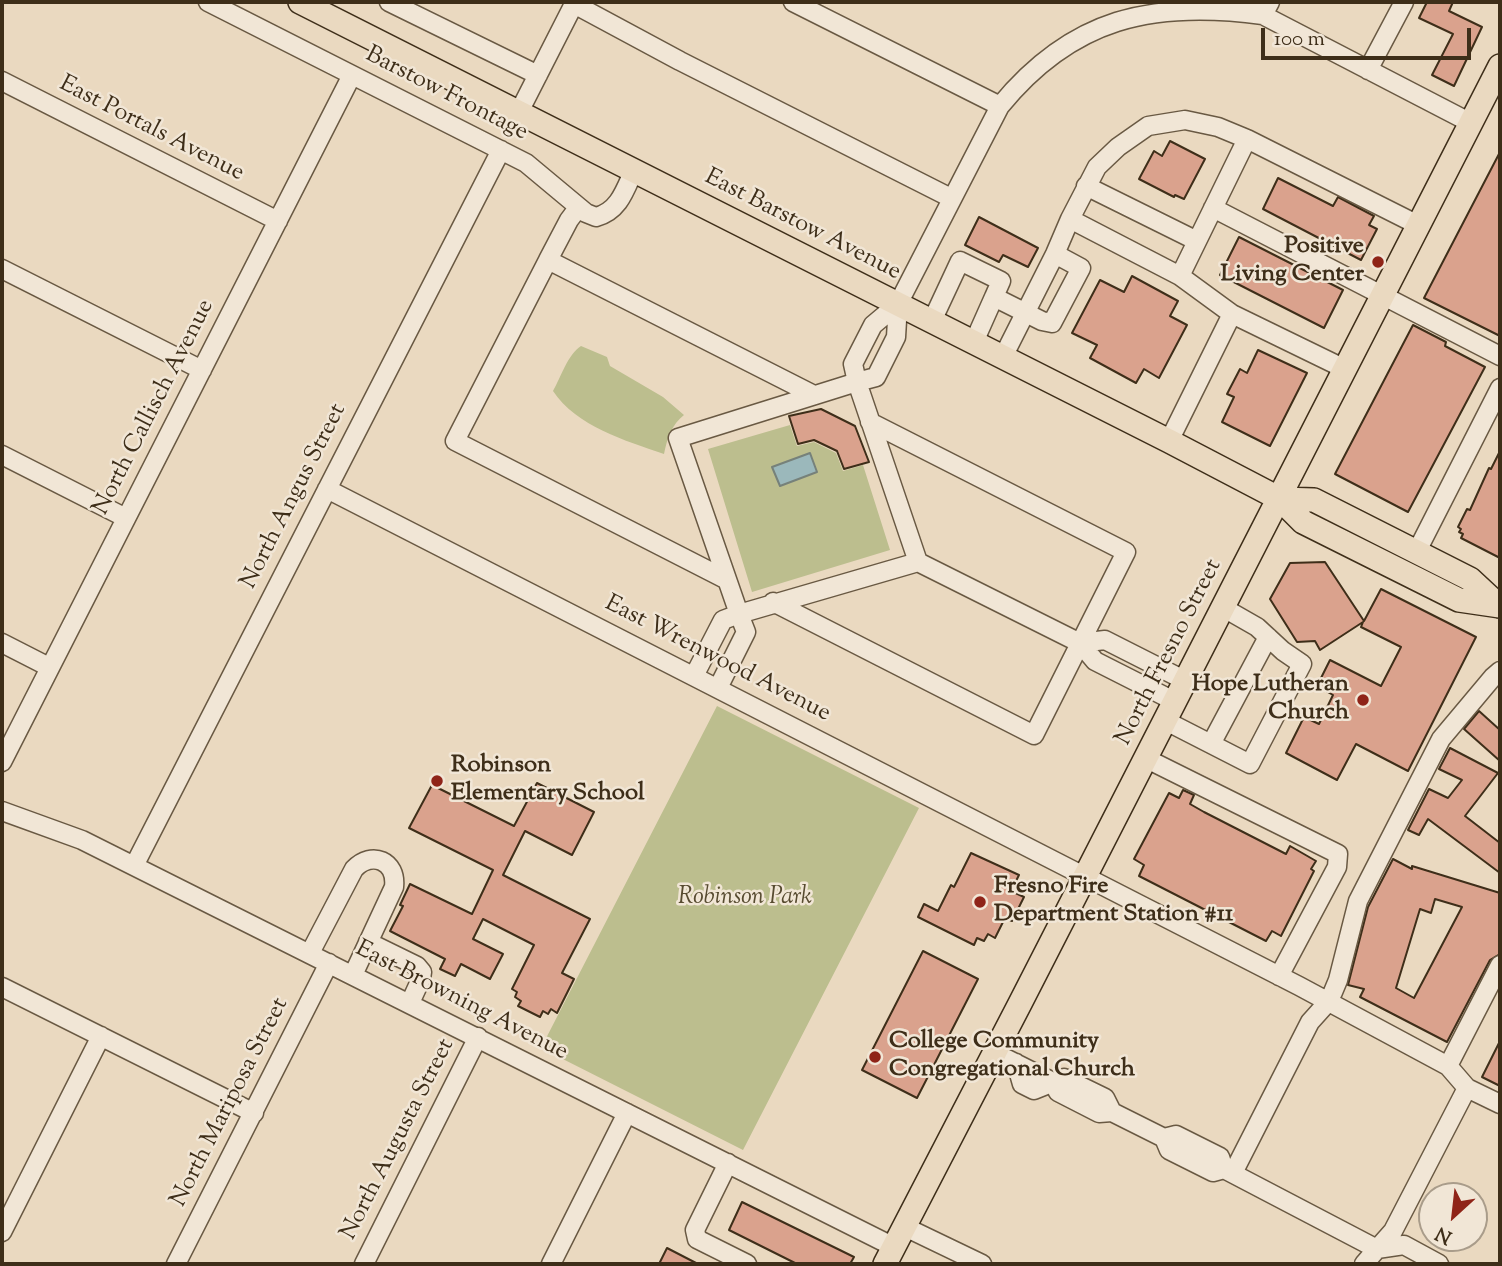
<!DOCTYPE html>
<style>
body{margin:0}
#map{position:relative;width:1502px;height:1266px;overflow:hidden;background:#ead9c0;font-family:"Sorts Mill Goudy",serif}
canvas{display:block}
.frame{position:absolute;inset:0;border:4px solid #3e2e19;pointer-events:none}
.north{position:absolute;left:1418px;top:1182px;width:70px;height:70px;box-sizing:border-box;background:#f1e6d6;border:2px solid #a99c8a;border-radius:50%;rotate:207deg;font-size:19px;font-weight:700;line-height:28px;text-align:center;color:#3e2e19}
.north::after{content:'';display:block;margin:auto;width:24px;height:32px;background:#8f2418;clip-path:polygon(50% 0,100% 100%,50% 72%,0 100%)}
.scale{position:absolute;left:1261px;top:28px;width:210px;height:32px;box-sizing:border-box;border:4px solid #3e2e19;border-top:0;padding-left:9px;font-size:21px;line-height:24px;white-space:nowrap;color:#3e2e19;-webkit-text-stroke:5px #f1e6d6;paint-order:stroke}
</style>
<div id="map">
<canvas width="1502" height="1266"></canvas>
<div class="frame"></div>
<div class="north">N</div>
<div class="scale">100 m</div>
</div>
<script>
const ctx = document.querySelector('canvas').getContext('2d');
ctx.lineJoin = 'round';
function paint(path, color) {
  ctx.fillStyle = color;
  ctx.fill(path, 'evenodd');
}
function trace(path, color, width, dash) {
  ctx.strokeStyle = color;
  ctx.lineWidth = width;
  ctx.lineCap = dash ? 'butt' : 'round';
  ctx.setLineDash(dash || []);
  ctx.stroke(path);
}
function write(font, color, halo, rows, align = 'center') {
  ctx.font = font + ' "Sorts Mill Goudy",serif';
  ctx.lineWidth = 5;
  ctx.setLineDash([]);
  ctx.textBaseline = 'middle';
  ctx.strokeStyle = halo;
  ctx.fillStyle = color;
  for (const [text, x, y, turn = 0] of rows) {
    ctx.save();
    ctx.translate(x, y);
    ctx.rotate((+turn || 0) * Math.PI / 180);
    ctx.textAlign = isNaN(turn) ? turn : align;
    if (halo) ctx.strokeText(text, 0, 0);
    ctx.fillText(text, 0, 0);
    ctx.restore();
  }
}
paint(new Path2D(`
 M 581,346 L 607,357 L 610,366 L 663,397 L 684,415 C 672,424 667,439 664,454 C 626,441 576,426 553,391 C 561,377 568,354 581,346 Z
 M 790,425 L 797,446 L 814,442 L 836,453 L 843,471 L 863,465 L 890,550 L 752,592 L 708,449 Z
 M 717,706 L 919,808 L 743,1150 L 541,1048 Z`), '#bcbe8e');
const water = new Path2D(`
 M 810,453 L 817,472 L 780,486 L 772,467 Z`);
paint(water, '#9bb8bb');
trace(water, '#76817a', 2);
const building = new Path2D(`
 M 1427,2 L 1453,2 L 1449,11 L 1482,27 L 1454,86 L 1432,75 L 1453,34 L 1419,18 Z
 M 1170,141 L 1205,159 L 1184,199 L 1175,195 L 1174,197 L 1139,179 L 1154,151 L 1162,156 Z
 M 1500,152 L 1500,336 L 1424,298 Z
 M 1278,178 L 1333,206 L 1338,197 L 1374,216 L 1369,225 L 1377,229 L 1361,260 L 1263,209 Z
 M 979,217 L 1038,248 L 1028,267 L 1003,255 L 999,262 L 965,245 Z
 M 1239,237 L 1343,290 L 1324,328 L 1220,275 Z
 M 1132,276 L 1178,301 L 1170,316 L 1187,325 L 1159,378 L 1144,369 L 1136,383 L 1090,358 L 1097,345 L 1072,333 L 1100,280 L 1124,292 Z
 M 1413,325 L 1446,342 L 1445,346 L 1485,367 L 1408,512 L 1335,474 Z
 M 1258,350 L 1307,373 L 1270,446 L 1222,422 L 1234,397 L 1227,394 L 1240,369 L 1247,373 Z
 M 821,409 L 855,426 L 869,462 L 844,469 L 837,451 L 814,440 L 798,444 L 789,416 Z
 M 1500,451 L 1500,558 L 1461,538 L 1463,534 L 1459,532 L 1461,529 L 1458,527 L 1467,509 L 1470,510 L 1489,468 L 1491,469 Z
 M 1325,562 L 1364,621 L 1381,589 L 1476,637 L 1408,771 L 1356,744 L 1337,780 L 1286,753 L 1304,717 L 1319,724 L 1333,695 L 1317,686 L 1330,660 L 1381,686 L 1401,647 L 1361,627 L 1363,622 L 1320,650 L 1315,641 L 1297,642 L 1270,599 L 1290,563 Z
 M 1479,711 L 1500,730 L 1500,761 L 1464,729 Z
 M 1450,748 L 1498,773 L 1465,816 L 1500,843 L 1500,873 L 1428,819 L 1419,835 L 1408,830 L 1429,789 L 1448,798 L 1462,780 L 1439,769 Z
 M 537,783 L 594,812 L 572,855 L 525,831 L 503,875 L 590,919 L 562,973 L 574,979 L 557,1013 L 551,1009 L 548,1014 L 543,1011 L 540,1017 L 518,1006 L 521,1001 L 515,997 L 517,992 L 512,989 L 534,945 L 483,919 L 473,939 L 503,954 L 490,979 L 461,964 L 455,976 L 440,969 L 445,959 L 390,931 L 403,906 L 400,905 L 410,884 L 472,914 L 493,870 L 409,828 L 432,785 L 514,826 Z
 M 1183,790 L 1194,795 L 1190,804 L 1204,812 L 1286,854 L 1290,846 L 1316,861 L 1311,869 L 1314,871 L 1281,936 L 1272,931 L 1266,941 L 1139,876 L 1144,865 L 1134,859 L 1169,793 L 1179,798 Z
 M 971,853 L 1019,875 L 1011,891 L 1024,897 L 1012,921 L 1005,918 L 995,938 L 988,934 L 984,941 L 977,938 L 974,945 L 918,917 L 924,904 L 938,911 L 951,885 L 954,887 Z
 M 1393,859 L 1412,869 L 1412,866 L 1500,893 L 1500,954 L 1490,960 L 1447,1042 L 1360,997 L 1364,989 L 1348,985 L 1368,907 ZM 1435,899 L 1462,907 L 1414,998 L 1396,988 L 1420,909 L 1431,913 Z
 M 923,951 L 978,979 L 917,1098 L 862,1070 Z
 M 1500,1041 L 1500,1086 L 1482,1077 Z
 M 742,1202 L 854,1257 L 850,1264 L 797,1264 L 729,1230 Z
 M 667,1248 L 698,1264 L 659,1264 Z`);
paint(building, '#daa28d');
trace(building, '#3e2e19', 2);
const minor = new Path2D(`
 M 208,2 L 526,163 L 586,213 L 596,217 C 619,211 625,190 634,170
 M 389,2 L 538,75
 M 793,2 L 1000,106
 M 574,4 L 680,61 L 951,198
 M 1253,10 L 1471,123
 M 1368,70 L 1404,2
 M 2,81 L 278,221
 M 519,112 L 575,2
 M 1247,139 L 1180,276 L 1070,219 L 1097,167 L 1118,147 L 1148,126 L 1185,120 L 1218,127 L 1247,139 L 1418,225
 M 1086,186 L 1197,241
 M 1213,208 L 1500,356
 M 548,260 L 569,220 L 578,208
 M 2,269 L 202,370
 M 1180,276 L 1232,314 L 1345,369
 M 898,304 L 873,325 L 853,364 L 857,382 L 876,377 L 896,337 L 898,304 L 1000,106 C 1072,18 1152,0 1263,15 L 1270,2
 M 932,321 L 960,261 L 1001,281 L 994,297
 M 974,342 L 994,297 L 1042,321 L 1052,323 L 1081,268 L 1055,254
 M 1003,357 L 1055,254 L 1070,219
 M 857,382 L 918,562 L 739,614 L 678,438 Z
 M 1169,441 L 1232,314
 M 2,455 L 126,518
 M 327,489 L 1299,986 L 1448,1066 L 1467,1088 L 1500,1104
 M 1417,551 L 1500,388
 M 918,562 L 1080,643 L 1095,661 L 1174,701
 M 727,580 L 455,441 L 548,260 L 814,395
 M 773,602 L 1034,735 L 1126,552 L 870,422
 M 2,643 L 49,667
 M 1080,643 L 1105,640 L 1184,680
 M 694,676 L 723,620 L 739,614 L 746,632 L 718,688
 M 1164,720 L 1250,764 L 1302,664 L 1283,651 L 1257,627 L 1222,607
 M 1211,744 L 1268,637
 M 1145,758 L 1338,854 L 1337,867 L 1279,976
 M 2,762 L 352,75
 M 2,811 L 82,840 L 894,1247
 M 134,866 L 501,150
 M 368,942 L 417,966 L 422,972 L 421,979 L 410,1003
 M 310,953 L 354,869 C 372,850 397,861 394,887 L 353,975
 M 2,987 L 254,1113
 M 995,1053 L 1053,1082 L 1058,1092 L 1099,1113 L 1112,1112 L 1164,1138 L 1176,1135 L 1220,1157 L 1224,1169
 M 1016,1063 L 1022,1084 L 1034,1090 L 1064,1078 L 1105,1098 L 1112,1112
 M 1448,1066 L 1500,965
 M 1164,1138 L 1169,1150 L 1213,1172 L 1224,1169 L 1377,1249 L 1364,1264
 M 728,1163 L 695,1230 L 697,1239 L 747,1264
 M 1233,1173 L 1310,1022 L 1328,1002 L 1333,992 L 1338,980 L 1358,901 L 1441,739 L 1493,677 L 1500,671
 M 905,1227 L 982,1264
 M 2,1232 L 101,1036
 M 1377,1249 L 1393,1231 L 1467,1088
 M 1377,1249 L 1404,1245 L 1439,1264
 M 176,1264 L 329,963
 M 364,1264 L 478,1037
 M 551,1264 L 627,1113`);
const major = new Path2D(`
 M 300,2 L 1169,441 L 1280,499 L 1303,522 L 1459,600 L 1500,606
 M 1280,499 L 1314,500 L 1470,579 L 1499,606
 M 885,1264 C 1093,866 1294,464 1500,66`);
trace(minor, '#695943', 21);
trace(major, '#3e2e19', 26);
trace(minor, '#f1e6d6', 18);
trace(major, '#ead9c0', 23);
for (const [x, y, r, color] of [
 [1378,262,7,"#8f2418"],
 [1363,700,7,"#8f2418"],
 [437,781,7,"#8f2418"],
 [980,902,7,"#8f2418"],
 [875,1057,7,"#8f2418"]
]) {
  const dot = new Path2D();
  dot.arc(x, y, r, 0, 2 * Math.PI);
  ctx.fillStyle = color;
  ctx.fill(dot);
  trace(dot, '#f1e6d6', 2.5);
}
write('24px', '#3e2e19', '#f1e6d6', [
 ["Barstow Frontage",446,95,27],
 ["East Portals Avenue",151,130,27],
 ["East Barstow Avenue",802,226,27],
 ["North Callisch Avenue",155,408,-63],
 ["North Angus Street",295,497,-63],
 ["North Fresno Street",1170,653,-63],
 ["East Wrenwood Avenue",717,660,27],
 ["East Browning Avenue",461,1002,27],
 ["North Mariposa Street",231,1103,-63],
 ["North Augusta Street",399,1140,-63]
]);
write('bold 24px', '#3e2e19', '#f1e6d6', [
 ["Positive",1364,248,"right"],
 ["Living Center",1364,276,"right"],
 ["Hope Lutheran",1349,686,"right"],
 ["Church",1349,714,"right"],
 ["Robinson",451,767],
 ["Elementary School",451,795],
 ["Fresno Fire",994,888],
 ["Department Station #11",994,916],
 ["College Community",889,1043],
 ["Congregational Church",889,1071]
], 'left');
write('italic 24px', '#574b30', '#f1e6d6', [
 ["Robinson Park",745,899]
]);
</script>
